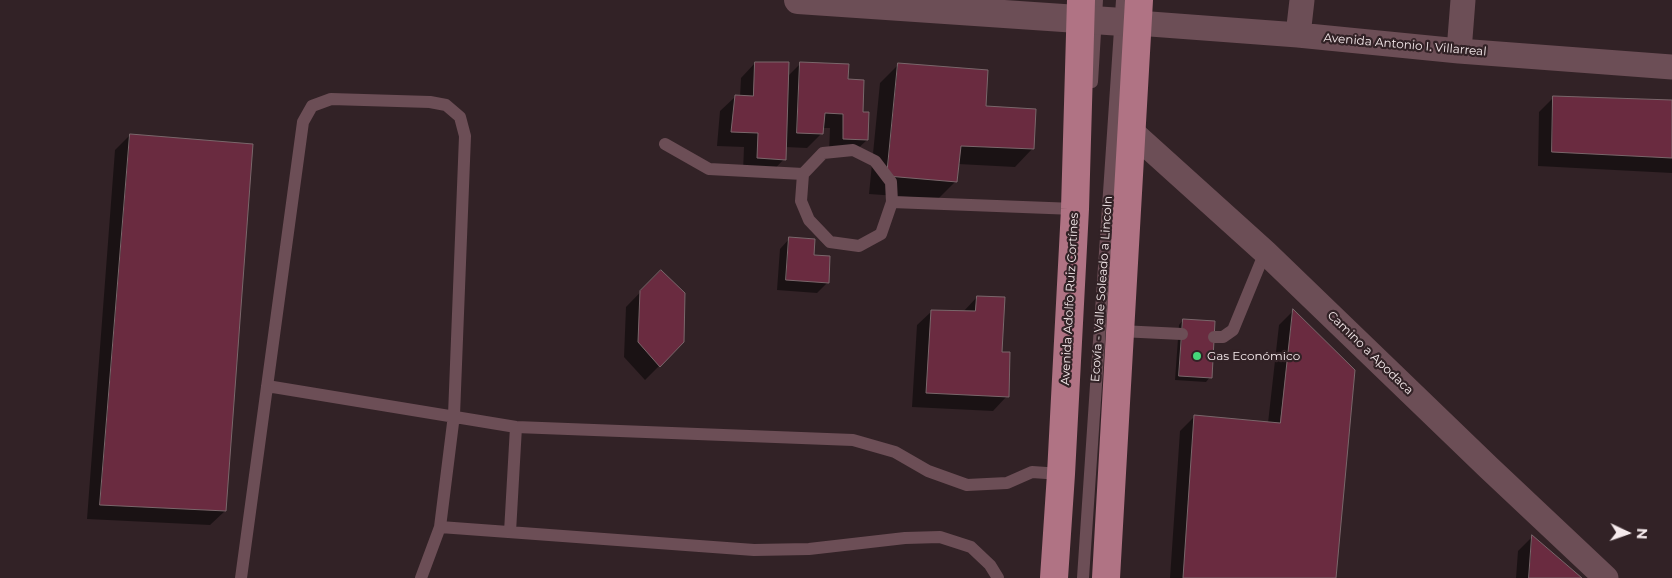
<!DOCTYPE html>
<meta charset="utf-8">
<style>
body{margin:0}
#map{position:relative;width:1672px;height:578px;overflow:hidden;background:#322226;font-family:Montserrat,sans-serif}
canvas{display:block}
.north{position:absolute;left:1602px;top:508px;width:50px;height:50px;-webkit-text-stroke:4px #322226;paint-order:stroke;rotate:93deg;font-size:14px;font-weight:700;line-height:20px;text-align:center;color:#f6ebed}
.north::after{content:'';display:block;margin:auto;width:18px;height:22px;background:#f6ebed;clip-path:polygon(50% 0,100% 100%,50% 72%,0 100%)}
</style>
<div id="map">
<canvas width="1672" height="578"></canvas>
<div class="north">N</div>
</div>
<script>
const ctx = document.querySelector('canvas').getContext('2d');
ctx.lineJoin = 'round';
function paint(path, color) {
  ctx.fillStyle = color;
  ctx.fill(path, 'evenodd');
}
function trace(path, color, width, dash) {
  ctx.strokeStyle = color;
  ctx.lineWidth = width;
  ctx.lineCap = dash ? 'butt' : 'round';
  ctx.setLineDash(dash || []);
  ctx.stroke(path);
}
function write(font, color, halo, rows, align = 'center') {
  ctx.font = font + ' Montserrat,sans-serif';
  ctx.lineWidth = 4.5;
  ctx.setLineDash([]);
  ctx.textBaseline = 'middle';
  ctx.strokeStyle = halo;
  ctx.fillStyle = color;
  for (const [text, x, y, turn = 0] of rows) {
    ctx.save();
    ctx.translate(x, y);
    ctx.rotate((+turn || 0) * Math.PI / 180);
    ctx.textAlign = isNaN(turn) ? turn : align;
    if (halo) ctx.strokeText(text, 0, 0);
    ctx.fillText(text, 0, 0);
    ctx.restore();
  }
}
paint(new Path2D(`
 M 755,63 L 788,76 L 801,63 L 847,80 L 861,113 L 867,140 L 852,154 L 829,153 L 830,128 L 822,128 L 822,133 L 807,148 L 785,147 L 784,159 L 770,174 L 743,172 L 744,147 L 717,146 L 720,111 L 735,97 L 740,97 L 741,78 Z
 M 898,65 L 985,107 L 1033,148 L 1015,167 L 958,164 L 956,181 L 938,199 L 869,194 L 880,83 Z
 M 1554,97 L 1672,101 L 1672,173 L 1538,166 L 1539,112 Z
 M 130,135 L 225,511 L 210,525 L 87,519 L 115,150 Z
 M 790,238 L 813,256 L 827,283 L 817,293 L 777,290 L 780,249 Z
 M 661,271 L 659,366 L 645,380 L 624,357 L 626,307 Z
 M 977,297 L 1007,396 L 993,411 L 912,407 L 917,325 L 932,311 L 963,312 Z
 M 1293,311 L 1334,578 L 1170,578 L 1180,431 L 1194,417 L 1268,423 L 1279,325 Z
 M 1183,320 L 1210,377 L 1206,382 L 1175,380 L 1179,325 Z
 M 1532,537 L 1580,578 L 1516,578 L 1518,551 Z`), '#0007');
const building = new Path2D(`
 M 755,62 L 789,62 L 786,160 L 757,158 L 758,133 L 731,132 L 735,95 L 753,96 Z
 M 800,62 L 849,64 L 848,79 L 864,80 L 863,112 L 869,112 L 868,140 L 843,139 L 843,114 L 825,113 L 823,134 L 797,133 Z
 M 898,63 L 988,70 L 986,106 L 1036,109 L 1034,149 L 961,146 L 957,182 L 887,176 Z
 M 1553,96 L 1672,100 L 1672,158 L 1552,152 Z
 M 130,134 L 253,144 L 226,511 L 100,505 Z
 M 789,237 L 815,239 L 814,255 L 830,256 L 829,283 L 786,280 Z
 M 661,270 L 685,293 L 684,342 L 660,367 L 638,342 L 640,291 Z
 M 977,296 L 1005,297 L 1002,352 L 1010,352 L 1009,397 L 926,393 L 931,310 L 975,311 Z
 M 1293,309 L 1355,370 L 1336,578 L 1183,578 L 1194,415 L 1280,423 Z
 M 1183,319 L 1215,321 L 1212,378 L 1179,376 Z
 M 1532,535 L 1582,578 L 1529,578 Z`);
paint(building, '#6a2b40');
trace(building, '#7a676b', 1);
trace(new Path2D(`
 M 1092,82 L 1097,0
 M 665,144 L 709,169 L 803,174 L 823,153 L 853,150 L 875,161 L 891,182 L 892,202 L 1075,209
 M 803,174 L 801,201 L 809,220 L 830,242 L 859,246 L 881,234 L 892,202
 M 1120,331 L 1182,334
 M 1214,337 L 1223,337 L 1233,330 L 1265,252
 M 267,386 L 516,427 L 853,440 L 895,452 L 928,471 L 967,485 L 1007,483 L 1032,472 L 1061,474
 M 440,527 L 754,550 L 809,549 L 905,538 L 940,537 L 971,547 L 990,565 L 998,578
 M 510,532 L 516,427
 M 241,578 L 303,122 L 312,106 L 331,99 L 430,102 L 446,105 L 460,117 L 465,136 L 454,415 L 440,527 L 421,578
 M 1083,578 L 1122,0`), '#6c4e56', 12);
trace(new Path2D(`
 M 1137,23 L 1298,35 L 1459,51 L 1672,67
 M 1298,35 L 1302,0
 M 1459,51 L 1463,0
 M 1132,132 L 1265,252 L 1488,467 L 1606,578`), '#6c4e56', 25);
trace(new Path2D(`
 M 798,0 L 1137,23`), '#6c4e56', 28);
trace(new Path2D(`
 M 1054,578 L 1061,474 L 1075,209 L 1081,0
 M 1106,578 L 1139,0`), '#b07384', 28);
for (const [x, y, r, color] of [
 [1197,356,5,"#45d77a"]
]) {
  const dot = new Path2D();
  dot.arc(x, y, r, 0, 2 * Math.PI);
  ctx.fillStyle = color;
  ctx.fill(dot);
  trace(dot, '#322226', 2);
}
write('12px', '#f6ebed', '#322226', [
 ["Avenida Antonio I. Villarreal",1405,45,5],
 ["Ecovía - Valle Soleado a Lincoln",1102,289,-86],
 ["Avenida Adolfo Ruiz Cortínes",1070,299,-87],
 ["Camino a Apodaca",1370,353,44]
]);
write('12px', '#f6ebed', '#322226', [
 ["Gas Económico",1207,356]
], 'left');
</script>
